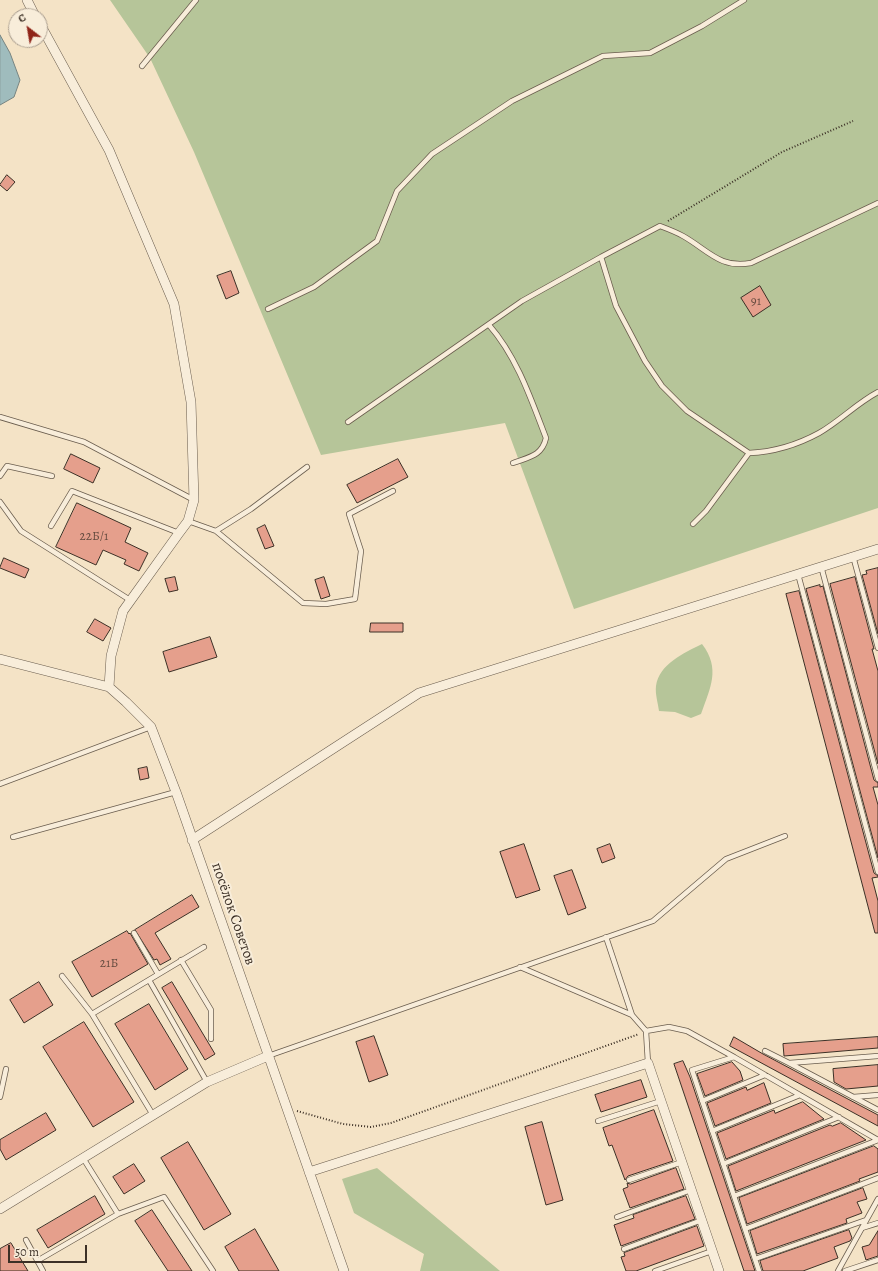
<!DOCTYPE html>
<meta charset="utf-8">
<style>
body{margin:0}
#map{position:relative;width:878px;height:1271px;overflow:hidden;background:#f4e3c6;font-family:Alegreya,serif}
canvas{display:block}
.north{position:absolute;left:8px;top:8px;width:40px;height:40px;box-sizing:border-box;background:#f8edda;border:1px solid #ada192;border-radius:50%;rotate:329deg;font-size:11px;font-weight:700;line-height:16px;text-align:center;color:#3c3026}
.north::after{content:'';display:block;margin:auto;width:14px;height:18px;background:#8f2418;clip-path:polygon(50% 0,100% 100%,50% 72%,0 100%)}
.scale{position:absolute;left:8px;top:1245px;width:79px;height:18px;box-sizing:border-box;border:2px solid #3c3026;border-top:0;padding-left:5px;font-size:12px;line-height:14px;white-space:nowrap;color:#3c3026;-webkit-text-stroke:3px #f8edda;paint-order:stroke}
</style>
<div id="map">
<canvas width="878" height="1271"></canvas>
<div class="north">С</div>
<div class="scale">50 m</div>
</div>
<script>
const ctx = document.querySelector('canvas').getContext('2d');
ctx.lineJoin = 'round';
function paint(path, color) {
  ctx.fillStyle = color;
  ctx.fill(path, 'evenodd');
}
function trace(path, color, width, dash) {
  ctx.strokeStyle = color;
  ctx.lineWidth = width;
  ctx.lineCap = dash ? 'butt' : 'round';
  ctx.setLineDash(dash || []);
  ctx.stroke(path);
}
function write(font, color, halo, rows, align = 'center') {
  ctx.font = font + ' Alegreya,serif';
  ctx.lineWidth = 4;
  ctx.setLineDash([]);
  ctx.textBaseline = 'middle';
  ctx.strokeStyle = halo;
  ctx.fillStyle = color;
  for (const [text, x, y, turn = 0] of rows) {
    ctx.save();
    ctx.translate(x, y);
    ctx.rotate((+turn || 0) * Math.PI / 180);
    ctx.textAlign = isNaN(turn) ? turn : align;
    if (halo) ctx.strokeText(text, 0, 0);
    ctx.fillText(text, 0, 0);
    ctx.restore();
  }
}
paint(new Path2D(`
 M 110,0 L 878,0 L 878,508 L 574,609 L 505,423 L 321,455 L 194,152 L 150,58 Z
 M 702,644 C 721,669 710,688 701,714 L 691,718 L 675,712 L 659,711 C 658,703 655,694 656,686 C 659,664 684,653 702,644 Z
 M 377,1168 L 500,1271 L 420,1271 L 424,1254 L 354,1213 L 342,1179 Z`), '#b6c599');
const water = new Path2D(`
 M 0,35 L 10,53 L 20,80 L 14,97 L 0,105 Z`);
paint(water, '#9fbcbd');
trace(water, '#778481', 1);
const building = new Path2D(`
 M 7,175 L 15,182 L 7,191 L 0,185 Z
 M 231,271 L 239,293 L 226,299 L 217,276 Z
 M 760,286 L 771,305 L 753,317 L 741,298 Z
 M 71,454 L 100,468 L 93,483 L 64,469 Z
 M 398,459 L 408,477 L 357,503 L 347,485 Z
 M 77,503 L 131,528 L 125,542 L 148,553 L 139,571 L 124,564 L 126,560 L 103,550 L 96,565 L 56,547 Z
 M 265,525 L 274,546 L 265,549 L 257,529 Z
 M 4,558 L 29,569 L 25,578 L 0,568 Z
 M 878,568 L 878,634 L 862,575 L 867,574 L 866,571 Z
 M 175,577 L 178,590 L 169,592 L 165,579 Z
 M 324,577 L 330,596 L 321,599 L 315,580 Z
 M 855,577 L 874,649 L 872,649 L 878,671 L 878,764 L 830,584 Z
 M 820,585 L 820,587 L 823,586 L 874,780 L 878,783 L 878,787 L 873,787 L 878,805 L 878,858 L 806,589 Z
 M 799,591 L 874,873 L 878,876 L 878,877 L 872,878 L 878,901 L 878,933 L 875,933 L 786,594 Z
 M 95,619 L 111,628 L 103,641 L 87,632 Z
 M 371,623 L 403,623 L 403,632 L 370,632 Z
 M 210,637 L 217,657 L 169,672 L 163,652 Z
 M 147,767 L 149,778 L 140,780 L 138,769 Z
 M 524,844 L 540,890 L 516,898 L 500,852 Z
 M 610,844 L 615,858 L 602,863 L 597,849 Z
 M 572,870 L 586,908 L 568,915 L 554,876 Z
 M 192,895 L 199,907 L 155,933 L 171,959 L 160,965 L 157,959 L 154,960 L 135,930 Z
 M 127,931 L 129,934 L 130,933 L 148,964 L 92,997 L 72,962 Z
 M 39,982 L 53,1005 L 24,1023 L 10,1000 Z
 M 172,982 L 215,1054 L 205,1060 L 162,988 Z
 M 149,1004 L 188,1069 L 155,1090 L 115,1024 Z
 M 84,1022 L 134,1102 L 93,1127 L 43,1047 Z
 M 374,1036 L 388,1075 L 369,1082 L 356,1042 Z
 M 734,1037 L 763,1054 L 878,1115 L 878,1126 L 730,1046 Z
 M 878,1037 L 878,1048 L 784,1056 L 783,1044 Z
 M 683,1061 L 690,1077 L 755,1271 L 744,1271 L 674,1064 Z
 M 732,1062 L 740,1071 L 743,1080 L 705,1096 L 697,1074 Z
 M 878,1065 L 878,1086 L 846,1089 L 834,1082 L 833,1069 Z
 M 641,1080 L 647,1097 L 601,1112 L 595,1095 Z
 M 764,1083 L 771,1103 L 715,1126 L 707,1103 L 746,1087 L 747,1090 Z
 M 803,1102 L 824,1119 L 726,1159 L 717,1133 L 774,1110 L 775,1113 Z
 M 654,1110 L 673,1161 L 628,1176 L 625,1180 L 612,1145 L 609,1146 L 603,1128 Z
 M 46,1113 L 56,1130 L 6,1160 L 0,1149 L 0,1140 Z
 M 542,1122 L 563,1200 L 546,1205 L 525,1127 Z
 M 841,1123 L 866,1140 L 736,1191 L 728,1166 L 830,1125 L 832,1126 Z
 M 188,1142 L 231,1214 L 204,1230 L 161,1158 Z
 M 874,1146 L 878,1149 L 878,1172 L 859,1179 L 860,1181 L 747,1224 L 739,1198 Z
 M 134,1164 L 145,1181 L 124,1194 L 113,1177 Z
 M 676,1168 L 684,1189 L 630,1208 L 623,1189 L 628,1187 L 627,1183 L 630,1184 Z
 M 863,1188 L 867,1199 L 857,1202 L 862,1213 L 846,1219 L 847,1223 L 757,1254 L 750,1231 Z
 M 95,1196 L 105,1214 L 48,1248 L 37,1230 Z
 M 686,1196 L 695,1219 L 621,1246 L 614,1225 L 634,1218 L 633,1215 Z
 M 152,1210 L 192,1271 L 168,1271 L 135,1221 Z
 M 697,1226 L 704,1246 L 636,1271 L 626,1271 L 621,1257 L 625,1256 L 624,1253 Z
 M 255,1229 L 279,1271 L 239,1271 L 225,1247 Z
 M 849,1230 L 852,1238 L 850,1241 L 834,1247 L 838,1258 L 803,1271 L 763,1271 L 760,1261 Z
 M 878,1231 L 878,1256 L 866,1260 L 862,1247 L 869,1245 Z
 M 11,1243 L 28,1271 L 0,1271 L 0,1249 Z`);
paint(building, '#e59f8c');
trace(building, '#3c3026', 1);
const lane = new Path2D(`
 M 142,66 L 196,0
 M 601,257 L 616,306 L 645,361 L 662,386 L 687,411 L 749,453
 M 268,309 L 314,287 L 377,241 L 397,191 L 432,154 L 512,101 L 603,56 L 650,53 L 702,26 L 744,0
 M 489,325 C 517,357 531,399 546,438 C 542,456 529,457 513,463
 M 0,417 L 84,442 L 194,500
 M 348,422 L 522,301 L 601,257 L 660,226 C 668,229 676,232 683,236 C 708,250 720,269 751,263 L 878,203
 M 0,476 L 7,466 L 52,476
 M 0,502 L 21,531 L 130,600
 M 188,521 L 216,531 L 303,603 L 326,604 L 355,599 L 361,551 L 349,514 L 393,491
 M 693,524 L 706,511 L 749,453 C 774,452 797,445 819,433 C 840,421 857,403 878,392
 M 51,526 L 72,491 L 179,533
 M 216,531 L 251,509 L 307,467
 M 853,556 L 878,648
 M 821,566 L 878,779
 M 798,574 L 878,872
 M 0,784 L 151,727
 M 13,837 L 176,792
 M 134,933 L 158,974
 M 606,937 L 632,1015 L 646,1031
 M 181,960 L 211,1010 L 211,1039
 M 520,967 L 632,1015
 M 62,976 L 92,1014 L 153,1115
 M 149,980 L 207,1082
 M 92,1014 L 204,947
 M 765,1051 L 789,1063 L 878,1056
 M 268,1056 L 653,921 L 726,859 L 785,836
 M 648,1063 L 646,1031 L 669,1027 L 687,1031 L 734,1057
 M 789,1063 L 878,1110
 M 0,1097 L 6,1069
 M 853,1097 L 878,1095
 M 702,1101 L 765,1075
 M 598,1121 L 661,1101
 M 712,1131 L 800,1095
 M 723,1164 L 839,1117
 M 629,1180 L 682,1162
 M 734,1196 L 878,1140
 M 118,1214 L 164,1197 L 213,1271
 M 617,1217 L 691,1190
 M 862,1228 L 878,1223
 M 745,1229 L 878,1178
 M 26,1240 L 43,1271
 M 624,1249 L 702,1220
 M 755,1259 L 866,1220
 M 37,1261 L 118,1214 L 83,1158
 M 655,1271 L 712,1251
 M 759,1271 L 692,1070 L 734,1057 L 878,1140
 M 838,1271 L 878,1199
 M 845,1271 L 878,1260`);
const street = new Path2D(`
 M 27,0 L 35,16
 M 40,24 L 109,150 L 174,304 L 191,402 L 194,500 L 188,521 L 179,533 L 123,611 L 111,656 L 109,687
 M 0,659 L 109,687 L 126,702 L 151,727 L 176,792 L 344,1271
 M 192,840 L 419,693 L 878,549
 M 309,1172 L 648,1063 L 719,1271
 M 0,1209 L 207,1082 L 268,1056`);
trace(lane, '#6a5d4e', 6);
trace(street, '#6a5d4e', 10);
trace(new Path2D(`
 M 668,221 L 782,152 L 853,121
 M 297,1111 L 343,1124 L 371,1127 L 391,1123 L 639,1034`), '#3c3026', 2, [1, 2]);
trace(lane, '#f8edda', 4.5);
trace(street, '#f8edda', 9);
write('13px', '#664c40', null, [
 ["91",756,302],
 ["22Б/1",94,537],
 ["21Б",109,964]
]);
write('15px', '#3c3026', '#f8edda', [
 ["посёлок Советов",233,914,71]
]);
</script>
